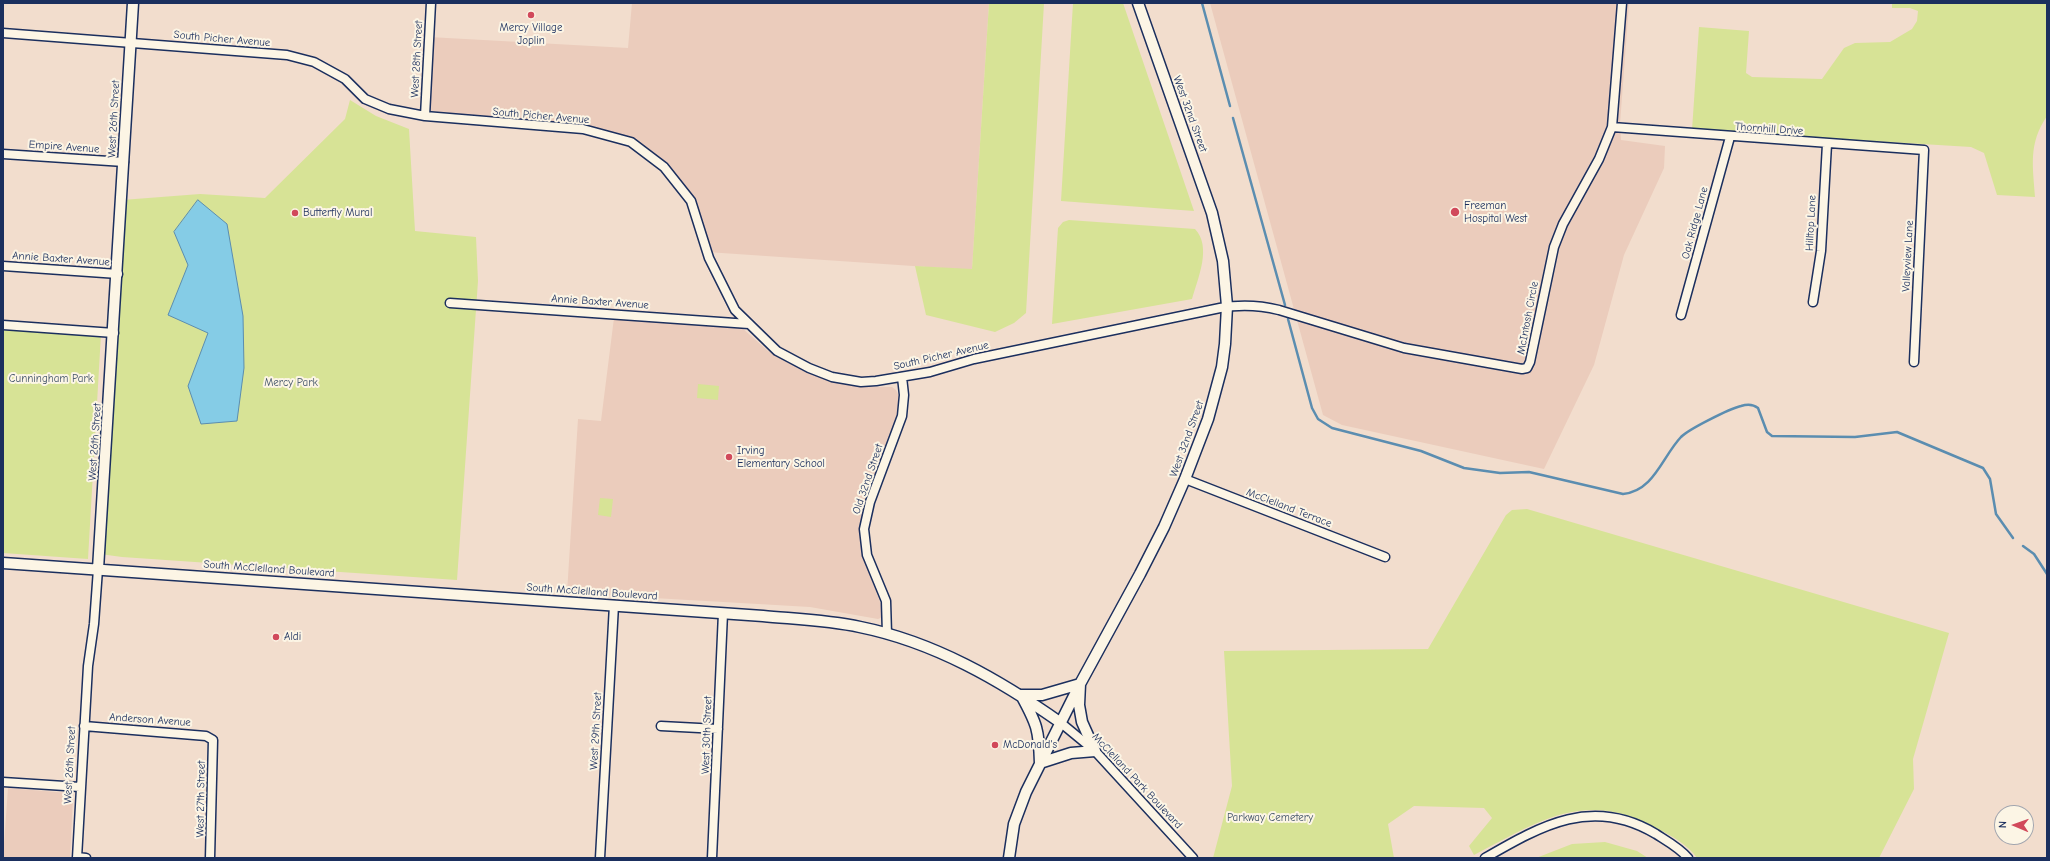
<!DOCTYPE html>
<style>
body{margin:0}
#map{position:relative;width:2050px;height:861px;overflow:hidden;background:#f2ddcd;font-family:"Comic Neue",sans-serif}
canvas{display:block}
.frame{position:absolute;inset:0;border:4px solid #1b2f5e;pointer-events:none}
.north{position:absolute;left:1994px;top:805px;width:40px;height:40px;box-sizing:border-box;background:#fcf5e5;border:1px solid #a2a6af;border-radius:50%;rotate:272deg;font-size:11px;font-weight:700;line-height:16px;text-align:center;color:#1b2f5e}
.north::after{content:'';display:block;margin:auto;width:14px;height:18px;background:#d1495b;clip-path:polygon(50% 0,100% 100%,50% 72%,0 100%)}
</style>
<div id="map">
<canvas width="2050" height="861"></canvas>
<div class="frame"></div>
<div class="north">N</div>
</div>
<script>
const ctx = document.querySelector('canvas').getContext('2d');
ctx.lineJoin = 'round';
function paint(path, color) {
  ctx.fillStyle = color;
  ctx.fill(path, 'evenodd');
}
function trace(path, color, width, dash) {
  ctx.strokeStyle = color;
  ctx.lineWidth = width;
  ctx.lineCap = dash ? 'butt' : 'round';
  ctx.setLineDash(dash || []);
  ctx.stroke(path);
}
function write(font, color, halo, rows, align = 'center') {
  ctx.font = font + ' "Comic Neue",sans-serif';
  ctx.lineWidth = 4;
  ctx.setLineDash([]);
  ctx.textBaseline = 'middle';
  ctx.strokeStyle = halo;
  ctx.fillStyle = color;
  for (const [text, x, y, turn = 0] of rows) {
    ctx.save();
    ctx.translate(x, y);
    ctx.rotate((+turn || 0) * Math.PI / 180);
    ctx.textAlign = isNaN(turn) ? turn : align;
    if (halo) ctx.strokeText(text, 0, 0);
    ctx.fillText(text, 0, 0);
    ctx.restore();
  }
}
paint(new Path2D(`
 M 632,3 L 989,3 L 972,270 L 707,252 L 690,201 L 664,167 L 631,142 L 583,129 L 425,116 L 429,37 L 628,48 Z
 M 1210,3 L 1629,3 L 1620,124 L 1621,140 L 1665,146 L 1664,168 L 1624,255 L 1594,365 L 1544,469 L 1342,425 L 1323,415 Z
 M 614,318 L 741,327 L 768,351 L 801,370 L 834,382 L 861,387 L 892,387 L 896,390 L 900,398 L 898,416 L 862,510 L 859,530 L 862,554 L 883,610 L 883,617 L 878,619 L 810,607 L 567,593 L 578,419 L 601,421 Z
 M 8,788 L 68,793 L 72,795 L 73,799 L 70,858 L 3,858 Z`), '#ebccbc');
paint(new Path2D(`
 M 989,3 L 1044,3 L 1026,313 L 1014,323 L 995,332 L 926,315 L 915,266 L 972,269 Z
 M 1073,3 L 1123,3 L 1194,211 L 1061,201 Z
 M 1892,3 L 2047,3 L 2047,116 C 2028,144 2033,166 2035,197 L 1997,195 L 1984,153 L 1971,147 L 1692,130 L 1699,27 L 1749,31 L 1746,73 L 1752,77 L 1822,79 L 1844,48 L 1855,43 L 1890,42 L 1912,29 L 1917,21 L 1918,11 L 1910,8 L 1892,8 Z
 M 350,100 L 376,116 L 409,129 L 415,231 L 476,237 L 478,281 L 457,580 L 122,557 L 100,554 L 122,200 L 200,194 L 265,198 L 345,119 Z
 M 1069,220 L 1195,229 C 1212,247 1198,278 1192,299 L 1052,324 L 1058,228 L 1063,222 Z
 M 3,328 L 101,334 L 88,559 L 3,553 Z
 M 698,384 L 719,386 L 718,400 L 697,398 Z
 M 600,498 L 613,499 L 611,517 L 598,515 Z
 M 1527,509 L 1949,633 L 1913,759 L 1914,789 L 1879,858 L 1697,858 C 1688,845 1672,836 1658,829 C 1586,788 1539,821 1474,855 L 1469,846 L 1492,818 L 1484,808 L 1414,806 L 1388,824 L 1394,858 L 1213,858 L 1232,786 L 1224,651 L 1428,649 L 1506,515 L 1512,510 Z
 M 1605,842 L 1637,851 L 1648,858 L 1536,858 L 1572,844 Z`), '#d7e396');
const water = new Path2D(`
 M 198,200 L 227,224 L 243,316 L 244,368 L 237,421 L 201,424 L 188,386 L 208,333 L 168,315 L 188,265 L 174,232 Z`);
paint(water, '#85cce6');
trace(water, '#5b8db0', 1);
trace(new Path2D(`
 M 1202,3 L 1230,106
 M 1233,118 L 1285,305
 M 1288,319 L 1312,408 L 1318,419 L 1332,428 L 1421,451 L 1464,468 L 1500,473 L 1529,472 L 1623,494 C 1654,491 1662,457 1681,437 C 1689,429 1729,409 1741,406 C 1747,404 1753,404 1758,408 L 1767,432 L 1772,436 L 1855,437 L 1897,432 L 1983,468 L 1990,479 L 1996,514 L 2013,538
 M 2023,546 L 2034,554 L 2047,574`), '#5b8db0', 2.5);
const minor = new Path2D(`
 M 3,33 L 287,55 L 314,62 L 345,79 L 365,99 L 389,109 L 425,116 L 583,129 L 631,142 L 664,167 L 691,201 L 709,258 L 735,310 L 777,351 L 809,368 L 832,377 L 861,382 L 876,381 L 930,372 L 974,359 L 1220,308 C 1241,304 1259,305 1279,310 L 1404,348 L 1522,369 L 1527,368 L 1530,362 L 1554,247 L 1563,224 L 1599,159 L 1612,127 L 1622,3
 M 425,116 L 431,3
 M 1612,127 L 1924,150 L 1914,362
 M 3,154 L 124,162
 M 3,266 L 118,274
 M 1813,302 L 1821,251 L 1827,144
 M 450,303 L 749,324
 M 1681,315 L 1730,137
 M 3,325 L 114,333
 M 1185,479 L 1385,557
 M 887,634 L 886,601 L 867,555 L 864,529 L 870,502 L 902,416 L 904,395 L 902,377
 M 1061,723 L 1095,751 L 1193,858
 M 84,726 L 206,736 L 213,740 L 210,858
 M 661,726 L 718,729
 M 3,782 L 80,787
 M 77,857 L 86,858
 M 77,858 L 88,666 L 94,624 L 98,569
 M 600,858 L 614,605
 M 712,858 L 723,613
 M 1485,858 C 1542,825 1593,796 1656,834 C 1667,841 1680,848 1688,858`);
const major = new Path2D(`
 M 3,563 L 763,616 C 795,619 828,620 860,627 C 934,642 1000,680 1061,723
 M 98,569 L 133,3
 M 1080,684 L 1079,705 L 1082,722 L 1095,751 L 1071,753 L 1040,763 C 1039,730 1037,724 1021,695 L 1042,695 Z
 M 1009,858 L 1014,824 L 1026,792 L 1080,684 L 1140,574 L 1164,527 L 1185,479 L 1208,419 L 1222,367 L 1225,344 L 1227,306 L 1223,261 L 1212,213 L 1138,3`);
trace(minor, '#1b2f5e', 11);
trace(major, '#1b2f5e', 13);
trace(minor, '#fcf5e5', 8);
trace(major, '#fcf5e5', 10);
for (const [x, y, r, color] of [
 [531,15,4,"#d1495b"],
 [1455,212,5,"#d1495b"],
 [295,213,4,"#d1495b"],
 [729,457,4,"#d1495b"],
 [276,637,4,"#d1495b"],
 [995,745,4,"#d1495b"]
]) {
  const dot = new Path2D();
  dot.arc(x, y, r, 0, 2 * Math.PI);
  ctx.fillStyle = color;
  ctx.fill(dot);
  trace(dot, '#fcf5e5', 1.5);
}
write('11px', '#1b2f5e', '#fcf5e5', [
 ["Mercy Village",531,28,"center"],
 ["Joplin",531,41,"center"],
 ["Freeman",1464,206],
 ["Hospital West",1464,219],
 ["Butterfly Mural",303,213],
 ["Irving",737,451],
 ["Elementary School",737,464],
 ["Aldi",284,637],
 ["McDonald's",1003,745]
], 'left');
write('11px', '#1b2f5e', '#fcf5e5', [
 ["South Picher Avenue",222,39,5],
 ["West 28th Street",417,59,-87],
 ["West 32nd Street",1190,114,70],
 ["South Picher Avenue",541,116,5],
 ["West 26th Street",114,119,-87],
 ["Thornhill Drive",1769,129,4],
 ["Empire Avenue",64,147,4],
 ["Oak Ridge Lane",1695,223,-75],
 ["Hilltop Lane",1811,223,-87],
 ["Valleyview Lane",1908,256,-87],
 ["Annie Baxter Avenue",61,259,4],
 ["Annie Baxter Avenue",600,302,4],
 ["McIntosh Circle",1528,318,-79],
 ["South Picher Avenue",941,356,-13],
 ["West 32nd Street",1187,439,-70],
 ["West 26th Street",95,442,-86],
 ["Old 32nd Street",868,479,-71],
 ["McClelland Terrace",1289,508,21],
 ["South McClelland Boulevard",269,569,4],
 ["South McClelland Boulevard",592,592,4],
 ["Anderson Avenue",150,720,4],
 ["West 29th Street",596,731,-87],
 ["West 30th Street",707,735,-88],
 ["West 26th Street",70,765,-87],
 ["McClelland Park Boulevard",1137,781,47],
 ["West 27th Street",201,799,-89]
]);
write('11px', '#415369', '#fcf5e5', [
 ["Cunningham Park",51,379],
 ["Mercy Park",291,383],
 ["Parkway Cemetery",1270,818]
]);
</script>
